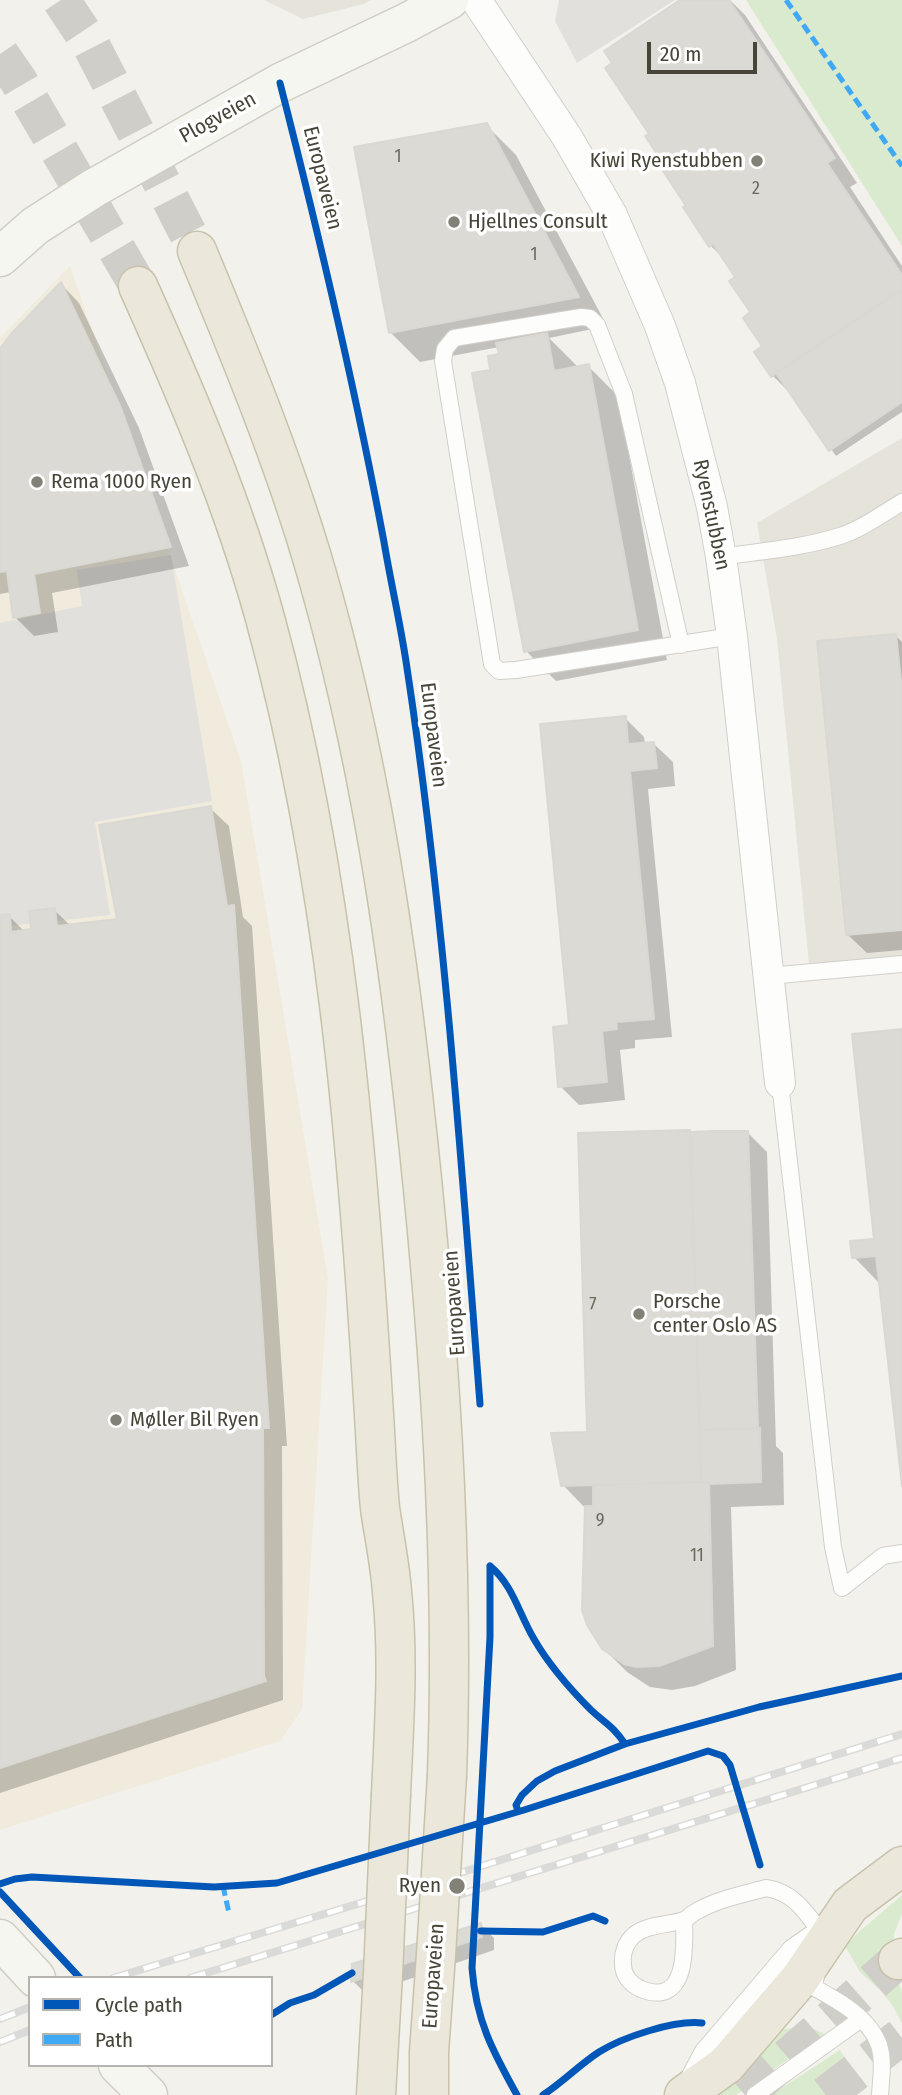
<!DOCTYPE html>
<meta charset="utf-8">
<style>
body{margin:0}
#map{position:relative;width:902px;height:2095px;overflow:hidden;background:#f2f1ec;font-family:"Fira Sans Condensed",sans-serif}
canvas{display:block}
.legend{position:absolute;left:28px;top:1976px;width:245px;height:91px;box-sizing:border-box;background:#fff;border:2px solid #b5b4af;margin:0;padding:9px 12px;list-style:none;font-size:21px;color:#474438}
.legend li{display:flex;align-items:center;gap:14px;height:35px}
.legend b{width:35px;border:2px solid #b5b4af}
.scale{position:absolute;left:647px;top:42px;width:110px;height:32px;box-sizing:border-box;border:4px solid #474438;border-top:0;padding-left:9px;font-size:21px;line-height:24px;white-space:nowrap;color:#474438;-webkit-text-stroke:5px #fff;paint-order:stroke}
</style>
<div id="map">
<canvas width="902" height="2095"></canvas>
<ul class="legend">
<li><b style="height:9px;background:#0057b8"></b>Cycle path</li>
<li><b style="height:9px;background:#3fa9f5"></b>Path</li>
</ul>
<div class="scale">20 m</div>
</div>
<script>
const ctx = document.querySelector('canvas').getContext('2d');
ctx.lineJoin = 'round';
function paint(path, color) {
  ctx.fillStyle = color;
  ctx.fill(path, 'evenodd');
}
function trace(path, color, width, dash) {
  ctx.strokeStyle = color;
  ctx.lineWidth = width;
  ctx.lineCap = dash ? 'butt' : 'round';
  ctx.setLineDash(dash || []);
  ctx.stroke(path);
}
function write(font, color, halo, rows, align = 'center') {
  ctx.font = font + ' "Fira Sans Condensed",sans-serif';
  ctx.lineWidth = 7;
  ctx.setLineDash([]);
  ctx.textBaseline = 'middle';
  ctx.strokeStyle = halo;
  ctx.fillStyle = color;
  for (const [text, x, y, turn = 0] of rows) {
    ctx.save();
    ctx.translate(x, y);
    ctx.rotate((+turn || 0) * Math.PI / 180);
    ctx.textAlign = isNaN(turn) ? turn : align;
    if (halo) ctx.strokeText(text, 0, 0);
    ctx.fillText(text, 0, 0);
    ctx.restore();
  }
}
paint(new Path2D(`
 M 264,0 L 371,0 L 364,4 L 303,19 Z
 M 902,438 L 902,964 L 809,964 L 777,639 L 757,523 Z`), '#e5e3da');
paint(new Path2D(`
 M 70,266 L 241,761 L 328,1278 L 302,1709 L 280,1741 L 0,1830 L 0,338 Z`), '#f0ebdd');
paint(new Path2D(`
 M 746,0 L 902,0 L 902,246 Z
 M 902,1895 L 902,1914 L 894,1934 L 892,1955 L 897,1980 L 902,1991 L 902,2024 L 893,2006 L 881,1991 L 860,1972 L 845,1946 L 860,1931 Z
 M 807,2026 L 825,2034 L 736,2095 L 714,2095 L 770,2031 Z
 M 840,2050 L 850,2066 L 851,2090 L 847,2095 L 771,2095 Z`), '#daeace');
paint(new Path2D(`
 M 559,0 L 675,0 L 577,63 L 555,21 Z
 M 171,555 L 212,801 L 95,822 L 110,915 L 0,927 L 0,623 L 82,606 L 77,570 Z`), '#e1e0dc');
paint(new Path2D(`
 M 684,0 L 730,0 L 745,15 L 857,183 L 850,187 L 902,266 L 902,412 L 836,456 L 797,400 L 772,375 L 753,312 L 737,277 L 727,262 L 711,246 L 651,134 Z
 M 486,125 L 516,155 L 607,326 L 549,338 L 576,365 L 577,368 L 588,366 L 618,396 L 667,660 L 556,681 L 526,651 L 493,371 L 501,356 L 499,347 L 420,362 L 390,332 Z
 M 61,284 L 79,303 L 139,428 L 189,566 L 52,593 L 58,632 L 34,636 L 15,617 L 11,592 L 0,594 L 0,352 Z
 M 896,636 L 902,642 L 902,950 L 867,953 L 848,935 Z
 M 625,718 L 644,737 L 645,744 L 654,744 L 673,762 L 675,786 L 648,789 L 672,1037 L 635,1040 L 635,1048 L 620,1050 L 625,1100 L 579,1105 L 560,1086 Z
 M 210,808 L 229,826 L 243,917 L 252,926 L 287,1446 L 282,1446 L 283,1700 L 0,1793 L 0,917 L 9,916 L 25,932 L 33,931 L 54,910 L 71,926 L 119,921 Z
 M 902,1031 L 902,1470 L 881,1285 L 854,1257 L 876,1241 Z
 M 748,1133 L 767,1152 L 776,1446 L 783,1453 L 784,1505 L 731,1507 L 736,1670 L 695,1686 L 672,1690 L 650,1687 L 627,1672 L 603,1648 L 586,1509 L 563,1485 L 589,1434 L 691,1134 Z
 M 481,1925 L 494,1938 L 494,1950 L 366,1994 L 353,1981 Z`), '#0003');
const building = new Path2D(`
 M 680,0 L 729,0 L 835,158 L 827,163 L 902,275 L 902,289 L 771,377 L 754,352 L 762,346 L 743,318 L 750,312 L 729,281 L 735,277 L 713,244 L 709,247 L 683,207 L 686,206 L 663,171 L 667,169 L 645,136 L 649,134 L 605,68 L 612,63 L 604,51 Z
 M 487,123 L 579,297 L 389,333 L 354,147 Z
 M 61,282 L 121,408 L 171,547 L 34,574 L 40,613 L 13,618 L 7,571 L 0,572 L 0,349 L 11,334 Z
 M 902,289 L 902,402 L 829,451 L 776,373 Z
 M 547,333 L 554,371 L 589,364 L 638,630 L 524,652 L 472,373 L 490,370 L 488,356 L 499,354 L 496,343 Z
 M 896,634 L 902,690 L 902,930 L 846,935 L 817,641 Z
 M 626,716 L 628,744 L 654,742 L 657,768 L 630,771 L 654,1019 L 616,1022 L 617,1029 L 602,1031 L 607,1082 L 558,1087 L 553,1027 L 569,1025 L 540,724 Z
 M 211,806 L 227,906 L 234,905 L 269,1428 L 263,1428 L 264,1676 L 266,1681 L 0,1768 L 0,915 L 10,914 L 11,932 L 31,929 L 29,911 L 55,908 L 57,926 L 117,919 L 99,825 Z
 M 902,1029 L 902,1486 L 876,1256 L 852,1258 L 850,1241 L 874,1239 L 852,1034 Z
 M 690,1130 L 701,1482 L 561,1486 L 551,1433 L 587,1432 L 578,1133 Z
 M 714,1131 L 748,1131 L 758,1428 L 700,1430 L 690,1132 Z
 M 760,1428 L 761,1482 L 709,1484 L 709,1482 L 701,1482 L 700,1430 Z
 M 701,1482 L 709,1482 L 713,1646 L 659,1666 L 636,1667 L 624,1664 L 602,1649 L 587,1625 L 582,1610 L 585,1506 L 593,1506 L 593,1485 Z
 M 481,1923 L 482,1937 L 351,1982 L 352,1964 Z`);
paint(building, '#dbdad4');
trace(building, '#dad8d2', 2);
trace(new Path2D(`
 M 61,0 L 91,45 L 197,251
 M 0,54 L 18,80 L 138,286
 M 745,2095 L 898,1960
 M 826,2095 L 902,2036`), '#d0cec8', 38, [38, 19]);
const lane = new Path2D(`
 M 721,557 C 761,551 802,548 840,536 C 862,529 882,514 902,502
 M 681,645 L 624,394 L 597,325 L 590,318 L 581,317 L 454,338 L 445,349 L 443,361 L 492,664 L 499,671 L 516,670 L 732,636
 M 768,976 L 902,964
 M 780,1083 L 833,1547 L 842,1588 L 883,1556 L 902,1553
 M 684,1920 C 685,1947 688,2008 641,1989 C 630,1984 623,1975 623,1964 C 622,1953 626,1942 634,1935 C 649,1923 670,1926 686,1919 C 690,1916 694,1912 699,1910 C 719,1899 744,1894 766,1888 C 797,1892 810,1919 827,1941
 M 817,1973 L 813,1987 C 837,2000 869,2017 879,2045 C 884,2061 881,2079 880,2095
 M 687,2081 L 703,2051 L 791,1948 L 820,1928
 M 755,2095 L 861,2019`);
const street = new Path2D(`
 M 476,0 L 567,137 L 612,215 L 660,326 L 680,383 L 712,507 L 721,557 L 732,636 L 780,1083`);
const secondary = new Path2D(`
 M 0,257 L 35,226 L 94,188 L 280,83 L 406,23 L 449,0
 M 0,1939 L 36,1978
 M 118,2065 L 148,2095`);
const highway = new Path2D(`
 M 197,251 C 244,364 291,478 323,596 C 377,790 403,989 423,1189 C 442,1384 454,1580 447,1775
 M 138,286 C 187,395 233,502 265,618 C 336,877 358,1148 374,1415 C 376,1446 377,1477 380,1508 C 384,1536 390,1564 392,1592 C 399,1658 394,1727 391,1794
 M 898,1960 L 902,1958
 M 376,2095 L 383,1974
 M 429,2095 L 429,2052 L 436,1955
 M 684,2095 L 726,2065 L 799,1980 L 850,1905 L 902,1866`);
trace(lane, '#d0cfca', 18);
trace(street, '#d0cfca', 32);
trace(secondary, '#d0cec3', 41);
trace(highway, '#c7c2a9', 41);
trace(lane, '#fdfdfc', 16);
trace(street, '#fdfdfc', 30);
trace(secondary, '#f6f6f0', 38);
trace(highway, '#ebe8db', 38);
const rail = new Path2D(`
 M 113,1978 L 453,1875 L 902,1734
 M 190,1978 L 902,1758
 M 0,2019 L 30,2007
 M 0,2042 L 30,2030`);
trace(rail, '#dadad9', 8);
trace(rail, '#fff', 5, [16]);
const highwayBridge = new Path2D(`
 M 436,1955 L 447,1775
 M 383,1974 L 391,1794`);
trace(highwayBridge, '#c7c2a9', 41, []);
trace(highwayBridge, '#ebe8db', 38);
trace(new Path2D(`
 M 786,0 L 902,166
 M 223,1886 L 229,1913`), '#3fa9f5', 5, [10, 5]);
trace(new Path2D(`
 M 280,83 C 319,235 355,387 384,542 C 391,584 401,626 407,668 C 444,912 461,1158 480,1404
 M 490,1566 L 490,1637 L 472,1968 C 476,2020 492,2050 517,2095
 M 490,1566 C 513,1585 519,1614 534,1639 C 549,1665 570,1689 591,1710 C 606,1724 613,1726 625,1744
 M 518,1811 L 516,1805 L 522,1795 L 537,1781 L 555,1771 L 625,1744 L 759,1707 L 902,1676
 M 0,1884 L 15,1879 L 32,1877 L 214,1887 L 277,1883 L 524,1810 L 708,1751 L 723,1756 L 730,1765 L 760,1865
 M 0,1892 L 80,1978
 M 481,1931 L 543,1932 L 593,1916 L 605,1921
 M 271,2015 L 290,2003 L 314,1995 L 352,1973
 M 543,2095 C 563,2082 579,2065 599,2052 C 623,2037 674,2020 702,2023`), '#0057b8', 7);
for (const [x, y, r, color] of [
 [757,161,7,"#838177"],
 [454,222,7,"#838177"],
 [37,482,7,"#838177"],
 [639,1314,7,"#838177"],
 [116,1420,7,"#838177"],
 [457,1886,9,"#838177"]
]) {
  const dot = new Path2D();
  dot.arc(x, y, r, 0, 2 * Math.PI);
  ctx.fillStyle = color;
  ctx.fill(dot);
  trace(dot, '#fff', 2.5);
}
write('18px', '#6d6a60', null, [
 ["1",398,157],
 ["2",756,189],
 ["1",534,255],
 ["7",593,1305],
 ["9",600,1521],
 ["11",697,1556]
]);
write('21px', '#474438', '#fff', [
 ["Plogveien",218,118,-29],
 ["Europaveien",322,178,76],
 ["Ryenstubben",711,515,78],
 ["Europaveien",433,735,83],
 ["Europaveien",455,1303,-94],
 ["Europaveien",434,1976,-86]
]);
write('21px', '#474438', '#fff', [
 ["Kiwi Ryenstubben",743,161,"right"],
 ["Hjellnes Consult",468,222],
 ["Rema 1000 Ryen",51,482],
 ["Porsche",653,1302],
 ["center Oslo AS",653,1326],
 ["Møller Bil Ryen",130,1420],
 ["Ryen",441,1886,"right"]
], 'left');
</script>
